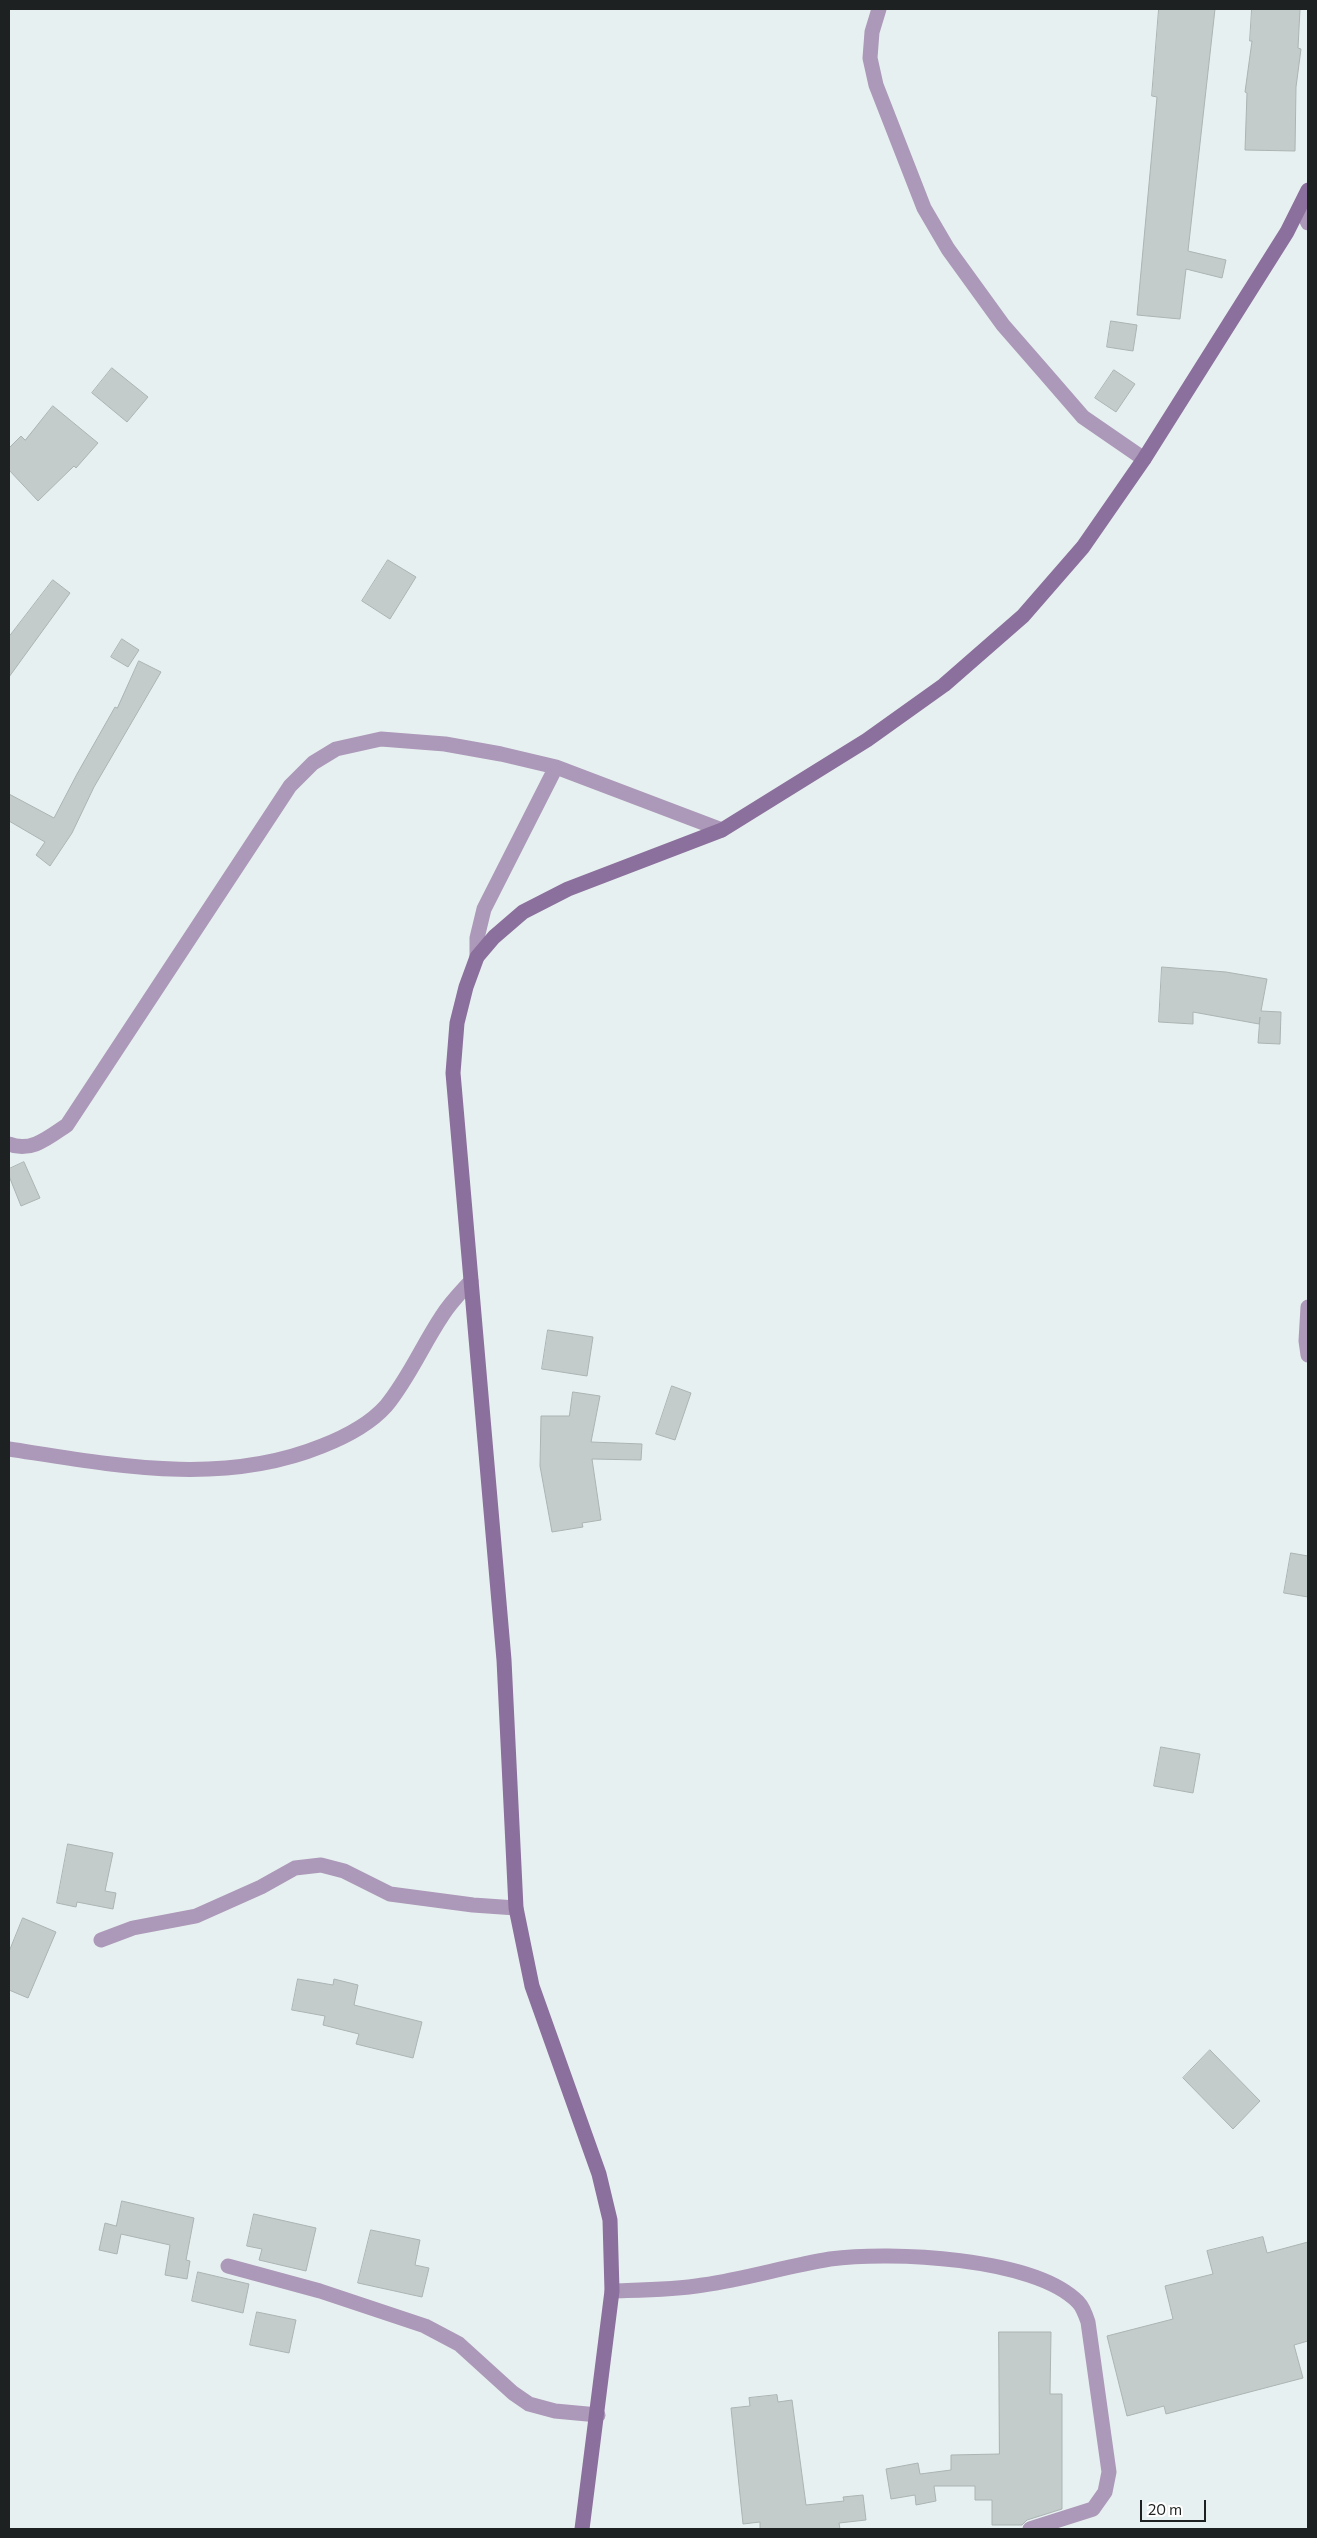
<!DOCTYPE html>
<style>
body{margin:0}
#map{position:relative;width:1317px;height:2538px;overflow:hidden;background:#e7f0f0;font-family:Commissioner,sans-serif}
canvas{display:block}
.frame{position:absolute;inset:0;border:10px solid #1e2121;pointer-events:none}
.scale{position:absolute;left:1140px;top:2500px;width:66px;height:22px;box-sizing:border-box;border:2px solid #1e2121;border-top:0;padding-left:6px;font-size:15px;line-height:18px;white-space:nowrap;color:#1e2121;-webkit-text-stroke:4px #fff;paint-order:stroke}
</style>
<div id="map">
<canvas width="1317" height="2538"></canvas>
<div class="frame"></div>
<div class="scale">20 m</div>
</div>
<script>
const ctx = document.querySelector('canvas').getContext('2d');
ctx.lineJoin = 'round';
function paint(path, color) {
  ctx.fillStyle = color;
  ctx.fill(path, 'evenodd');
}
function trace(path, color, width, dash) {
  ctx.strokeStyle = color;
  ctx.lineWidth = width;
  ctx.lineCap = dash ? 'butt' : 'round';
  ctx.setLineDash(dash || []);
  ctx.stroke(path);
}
const building = new Path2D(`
 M 1159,9 L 1215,9 L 1188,251 L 1226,260 L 1222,278 L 1186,269 L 1180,319 L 1137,315 L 1157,97 L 1152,96 Z
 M 1252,9 L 1300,9 L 1298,48 L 1301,49 L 1296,87 L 1295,151 L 1245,150 L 1247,93 L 1245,92 L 1252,41 L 1250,41 Z
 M 1111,321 L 1137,325 L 1133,351 L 1107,347 Z
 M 112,368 L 148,397 L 127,422 L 92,393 Z
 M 1114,370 L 1135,384 L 1116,412 L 1095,398 Z
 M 53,406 L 98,443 L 76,468 L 74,466 L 38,501 L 9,470 L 9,448 L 21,436 L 25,440 Z
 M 388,560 L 416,577 L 390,619 L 362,601 Z
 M 53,580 L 70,593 L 9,677 L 9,637 Z
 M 122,639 L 139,650 L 128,667 L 111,657 Z
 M 139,661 L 161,672 L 94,787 L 72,833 L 50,866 L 36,855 L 45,842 L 9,821 L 9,794 L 54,818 L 77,774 L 115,707 L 117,708 Z
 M 1162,967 L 1226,972 L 1267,979 L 1261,1011 L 1281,1012 L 1280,1044 L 1258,1043 L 1260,1017 L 1259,1024 L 1193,1012 L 1193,1024 L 1159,1022 Z
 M 24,1162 L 40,1198 L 21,1206 L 9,1176 L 9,1169 Z
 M 548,1330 L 593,1337 L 587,1376 L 542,1369 Z
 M 672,1386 L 691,1393 L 675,1440 L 656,1434 Z
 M 573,1392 L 600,1396 L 591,1442 L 642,1444 L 641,1460 L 592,1459 L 601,1520 L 582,1523 L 583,1527 L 552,1532 L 540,1466 L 541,1416 L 569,1416 Z
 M 1291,1553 L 1308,1556 L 1308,1597 L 1284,1593 Z
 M 1161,1747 L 1200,1754 L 1193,1793 L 1154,1786 Z
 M 68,1844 L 113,1853 L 105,1891 L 116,1893 L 113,1909 L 77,1902 L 76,1907 L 57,1903 Z
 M 23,1918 L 56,1932 L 28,1998 L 9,1990 L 9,1952 Z
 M 298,1979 L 333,1985 L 334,1979 L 358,1985 L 354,2005 L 422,2022 L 413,2058 L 356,2044 L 359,2034 L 323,2025 L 325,2016 L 292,2010 Z
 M 1210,2050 L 1260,2101 L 1233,2129 L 1183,2078 Z
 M 122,2201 L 194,2218 L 186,2260 L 190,2261 L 187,2279 L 165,2275 L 170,2245 L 121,2234 L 117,2254 L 99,2250 L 105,2223 L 116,2226 Z
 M 254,2214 L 316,2228 L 306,2271 L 259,2260 L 262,2249 L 247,2246 Z
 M 371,2230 L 420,2240 L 415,2265 L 429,2268 L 422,2297 L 358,2283 Z
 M 1263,2237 L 1267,2253 L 1308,2242 L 1308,2341 L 1294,2345 L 1303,2378 L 1166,2414 L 1164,2406 L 1127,2416 L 1107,2336 L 1173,2319 L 1165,2286 L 1213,2274 L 1207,2251 Z
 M 198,2272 L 249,2284 L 243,2313 L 192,2301 Z
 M 257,2312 L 296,2320 L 289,2353 L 250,2345 Z
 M 999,2332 L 1051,2332 L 1050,2394 L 1062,2394 L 1062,2509 L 1027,2520 L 1022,2525 L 992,2525 L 992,2500 L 975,2500 L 975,2486 L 934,2486 L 936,2501 L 916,2505 L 915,2495 L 891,2499 L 886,2469 L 918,2463 L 920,2474 L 951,2470 L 951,2455 L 999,2454 Z
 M 777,2395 L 778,2402 L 792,2400 L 806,2505 L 844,2501 L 843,2497 L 863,2495 L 866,2520 L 839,2523 L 840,2529 L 760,2529 L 760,2522 L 743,2524 L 731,2408 L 750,2406 L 749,2398 Z`);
paint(building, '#c3cccb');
trace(building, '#abb4b3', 1);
trace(new Path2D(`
 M 879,9 L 872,32 L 870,58 L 876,85 L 924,208 L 948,249 L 1003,325 L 1044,372 L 1083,417 L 1144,459
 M 1301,208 L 1308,223
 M 477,957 L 477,938 L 484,909 L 556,767
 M 9,1144 C 31,1153 49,1137 67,1125 L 290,786 L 313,763 L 336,749 L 381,739 L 445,744 L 501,754 L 556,767 L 722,830
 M 1308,1307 L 1306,1341 L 1308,1355
 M 9,1449 C 113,1465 221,1487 322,1446 C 345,1437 369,1425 386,1406 C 409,1378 422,1346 442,1316 C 450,1303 461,1292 471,1281
 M 101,1940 L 133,1928 L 196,1916 L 261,1887 L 295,1868 L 321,1865 L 344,1871 L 390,1894 L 473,1905 L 516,1908
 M 228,2266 L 320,2291 L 425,2326 L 459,2344 L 513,2393 L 529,2404 L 555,2411 L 598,2415
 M 612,2291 C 643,2290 673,2290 703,2285 C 746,2279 787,2266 830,2259 C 890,2251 1034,2257 1078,2302 C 1083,2307 1086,2316 1088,2322 L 1109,2472 L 1105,2492 L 1093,2509 L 1030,2529`), '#ac98b8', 15);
trace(new Path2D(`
 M 582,2529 L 612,2291 L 610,2220 L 599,2174 L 532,1986 L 516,1908 L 504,1660 L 453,1073 L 457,1023 L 466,987 L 477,957 L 494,937 L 523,912 L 568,889 L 722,830 L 867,740 L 944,685 L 1023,616 L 1083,547 L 1144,459 L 1287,232 L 1308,190`), '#8b6f9c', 15);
</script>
